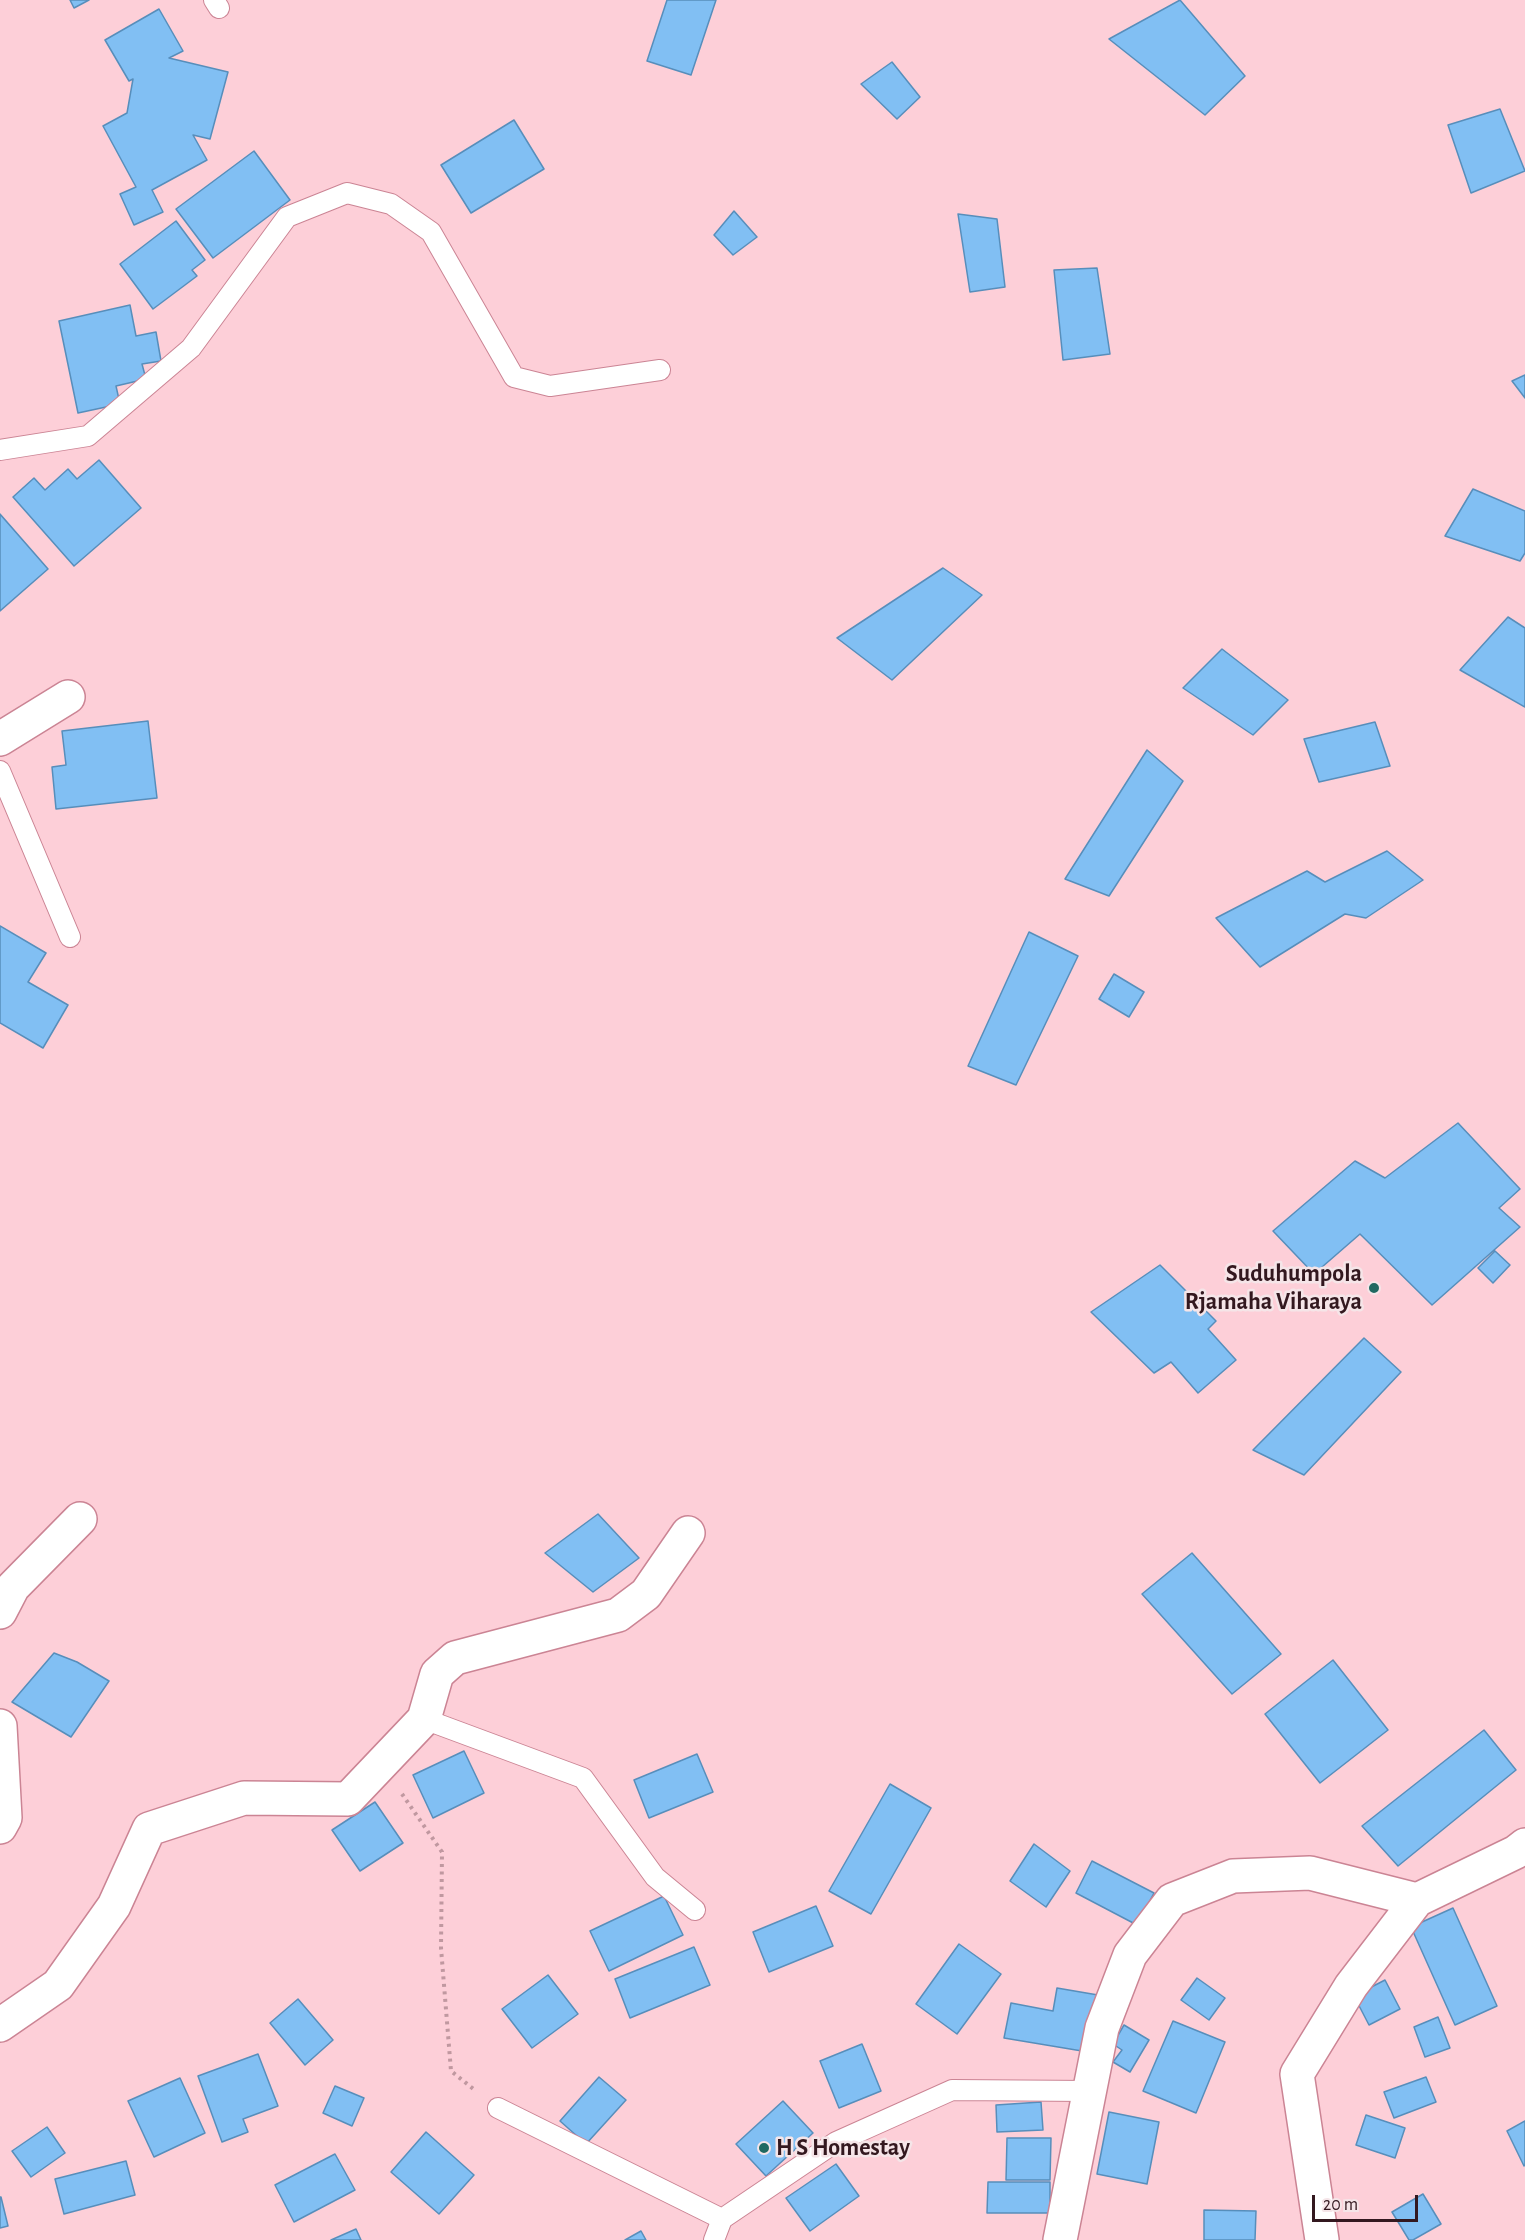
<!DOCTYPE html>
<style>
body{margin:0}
#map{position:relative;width:1525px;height:2240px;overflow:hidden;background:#fdcfd8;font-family:"Alegreya Sans",sans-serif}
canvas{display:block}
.scale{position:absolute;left:1312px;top:2195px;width:106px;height:27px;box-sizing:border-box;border:3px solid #33181f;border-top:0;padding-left:8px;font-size:18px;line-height:21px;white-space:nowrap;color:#33181f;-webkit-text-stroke:4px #f5e5e8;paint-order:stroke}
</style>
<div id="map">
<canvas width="1525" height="2240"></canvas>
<div class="scale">20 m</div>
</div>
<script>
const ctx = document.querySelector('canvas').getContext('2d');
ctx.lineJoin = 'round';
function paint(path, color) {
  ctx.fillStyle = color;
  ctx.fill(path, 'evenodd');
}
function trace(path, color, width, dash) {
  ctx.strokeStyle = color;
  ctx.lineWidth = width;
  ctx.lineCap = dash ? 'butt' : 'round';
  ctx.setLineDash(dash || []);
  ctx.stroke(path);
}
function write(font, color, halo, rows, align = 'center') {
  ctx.font = font + ' "Alegreya Sans",sans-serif';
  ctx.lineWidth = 5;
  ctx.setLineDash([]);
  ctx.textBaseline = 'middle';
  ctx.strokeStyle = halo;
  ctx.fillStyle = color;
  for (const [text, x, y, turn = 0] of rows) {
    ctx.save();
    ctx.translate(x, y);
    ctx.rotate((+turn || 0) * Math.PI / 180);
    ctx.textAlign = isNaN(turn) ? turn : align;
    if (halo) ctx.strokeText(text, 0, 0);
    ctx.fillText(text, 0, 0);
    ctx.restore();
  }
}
const building = new Path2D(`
 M 70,0 L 89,0 L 74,8 Z
 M 667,0 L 716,0 L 691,75 L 647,61 Z
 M 1180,0 L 1245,76 L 1205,115 L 1109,39 Z
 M 159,9 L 183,51 L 169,58 L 228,72 L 210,139 L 193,135 L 207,160 L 152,190 L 163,212 L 134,225 L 120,194 L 136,187 L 103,126 L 127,113 L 133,79 L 129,81 L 105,40 Z
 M 892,62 L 920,97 L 897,119 L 861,84 Z
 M 1500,109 L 1525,171 L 1471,193 L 1448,125 Z
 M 514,120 L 544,169 L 471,213 L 441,165 Z
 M 254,151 L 290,200 L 213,258 L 176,209 Z
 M 734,211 L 757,237 L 733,255 L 714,235 Z
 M 958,214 L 997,219 L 1005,287 L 970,292 Z
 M 176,221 L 205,260 L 192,270 L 197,276 L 153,309 L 120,264 Z
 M 1097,268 L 1110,354 L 1063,360 L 1054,270 Z
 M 130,305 L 136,336 L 156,332 L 161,361 L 142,364 L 146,379 L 116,386 L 120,404 L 78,413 L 59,321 Z
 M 1525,375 L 1525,398 L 1512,381 Z
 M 99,460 L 141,508 L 74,566 L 13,497 L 34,478 L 45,490 L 68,469 L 77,479 Z
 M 1473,489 L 1525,511 L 1525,553 L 1520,561 L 1445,536 Z
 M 0,514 L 48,569 L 0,611 Z
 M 943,568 L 982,595 L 892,680 L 837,638 Z
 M 1508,617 L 1525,628 L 1525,707 L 1460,670 Z
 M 1222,649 L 1288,700 L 1253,735 L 1183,688 Z
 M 148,721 L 157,798 L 56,809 L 52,767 L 66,765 L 62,731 Z
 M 1375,722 L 1390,766 L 1319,782 L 1304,739 Z
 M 1147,750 L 1183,781 L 1109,896 L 1065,879 Z
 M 1387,851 L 1423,880 L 1366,918 L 1345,914 L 1260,967 L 1216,918 L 1307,871 L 1325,882 Z
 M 0,926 L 46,953 L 28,982 L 68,1005 L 43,1048 L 0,1023 Z
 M 1029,932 L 1078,956 L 1016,1085 L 968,1066 Z
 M 1114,974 L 1144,992 L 1129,1017 L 1099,999 Z
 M 1458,1123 L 1520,1189 L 1499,1208 L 1520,1227 L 1432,1305 L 1360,1234 L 1314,1274 L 1273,1231 L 1355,1161 L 1385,1178 Z
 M 1495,1251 L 1510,1265 L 1493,1283 L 1478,1268 Z
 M 1160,1265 L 1216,1321 L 1208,1329 L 1236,1360 L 1198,1393 L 1171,1362 L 1154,1373 L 1091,1312 Z
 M 1364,1338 L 1401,1372 L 1304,1475 L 1253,1450 Z
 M 598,1514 L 639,1558 L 593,1592 L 545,1553 Z
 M 1192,1553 L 1281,1654 L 1232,1694 L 1142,1594 Z
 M 54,1653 L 77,1662 L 109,1681 L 71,1737 L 12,1702 Z
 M 1333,1660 L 1388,1730 L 1320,1783 L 1265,1714 Z
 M 1484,1730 L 1516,1770 L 1398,1866 L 1362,1826 Z
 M 464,1751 L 484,1793 L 433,1818 L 413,1775 Z
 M 697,1754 L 713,1792 L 649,1818 L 634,1780 Z
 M 890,1784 L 931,1808 L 871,1914 L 829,1891 Z
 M 375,1802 L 403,1843 L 360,1871 L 332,1830 Z
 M 1034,1844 L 1070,1871 L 1046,1907 L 1010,1881 Z
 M 1092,1861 L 1154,1893 L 1137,1925 L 1076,1893 Z
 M 664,1896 L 683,1935 L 609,1971 L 590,1931 Z
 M 816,1906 L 833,1946 L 769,1972 L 753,1932 Z
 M 1453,1908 L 1497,2006 L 1455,2025 L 1411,1927 Z
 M 959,1944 L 1001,1974 L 957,2034 L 916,2004 Z
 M 694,1947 L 710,1985 L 630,2018 L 615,1979 Z
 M 548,1975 L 578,2014 L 532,2048 L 502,2009 Z
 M 1197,1978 L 1225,1998 L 1209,2020 L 1181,2000 Z
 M 1385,1980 L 1400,2009 L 1369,2025 L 1354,1996 Z
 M 1057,1988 L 1098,1995 L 1088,2052 L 1004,2038 L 1011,2003 L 1053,2011 Z
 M 298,1999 L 333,2040 L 305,2065 L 270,2023 Z
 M 1438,2017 L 1450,2048 L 1425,2057 L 1414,2027 Z
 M 1173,2021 L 1225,2042 L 1196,2113 L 1143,2091 Z
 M 1124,2025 L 1149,2040 L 1130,2072 L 1113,2062 L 1122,2050 L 1113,2044 Z
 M 862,2044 L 881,2091 L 839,2108 L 820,2061 Z
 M 258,2054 L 278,2106 L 243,2119 L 248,2132 L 222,2142 L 198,2076 Z
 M 599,2077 L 626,2100 L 586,2144 L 560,2121 Z
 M 1426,2077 L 1436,2102 L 1394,2118 L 1384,2092 Z
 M 180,2078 L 205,2133 L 154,2157 L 128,2101 Z
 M 335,2086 L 364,2098 L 352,2126 L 323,2113 Z
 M 783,2101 L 813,2133 L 766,2176 L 736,2144 Z
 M 1041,2102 L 1043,2130 L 997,2132 L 996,2105 Z
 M 1109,2112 L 1159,2122 L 1147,2184 L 1097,2174 Z
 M 1366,2115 L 1405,2128 L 1395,2158 L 1356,2145 Z
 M 1525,2121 L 1525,2165 L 1524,2166 L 1507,2131 Z
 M 47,2127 L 65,2153 L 31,2177 L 12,2151 Z
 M 426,2132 L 474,2175 L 439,2214 L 391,2172 Z
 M 1007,2138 L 1051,2138 L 1050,2180 L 1006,2180 Z
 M 335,2154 L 355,2190 L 294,2222 L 275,2185 Z
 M 126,2161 L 135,2195 L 64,2214 L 55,2179 Z
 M 836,2164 L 859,2196 L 810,2231 L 786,2198 Z
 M 988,2182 L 1050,2182 L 1050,2213 L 987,2213 Z
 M 1423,2194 L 1441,2224 L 1413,2240 L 1409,2240 L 1392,2212 Z
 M 1,2197 L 8,2226 L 0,2228 L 0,2197 Z
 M 1204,2210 L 1256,2211 L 1255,2240 L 1204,2240 Z
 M 356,2229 L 361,2240 L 331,2240 Z
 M 641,2231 L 646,2240 L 625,2240 Z`);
paint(building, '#81bff3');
trace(building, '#578ebb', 1.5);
const lane = new Path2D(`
 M 214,0 L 219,8
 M 0,450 L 88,436 L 191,348 L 287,217 L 347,193 L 391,204 L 431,232 L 514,377 L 550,386 L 660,370
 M 0,771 L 70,937
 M 424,1719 L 583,1778 L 655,1877 L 695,1910
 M 498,2108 L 722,2219 L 836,2142 L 952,2090 L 1089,2091
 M 714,2240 L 722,2219`);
const street = new Path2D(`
 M 0,739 L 68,697
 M 0,1612 L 13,1587 L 80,1519
 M 0,1726 L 5,1818 L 0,1827
 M 0,2025 L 58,1985 L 114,1906 L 149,1829 L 244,1798 L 348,1799 L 424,1719 L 437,1674 L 455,1658 L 618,1615 L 646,1594 L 688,1533
 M 1060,2240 L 1102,2028 L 1130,1955 L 1172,1900 L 1233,1876 L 1310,1873 L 1417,1900
 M 1322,2240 L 1297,2074 L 1351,1986 L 1417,1900 L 1516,1852 L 1525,1845`);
trace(lane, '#cb8494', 22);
trace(street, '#cb8494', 36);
trace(new Path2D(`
 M 402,1794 L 442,1852 L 441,1948 L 451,2071 L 476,2091`), '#c098a0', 4, [3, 4.5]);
trace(lane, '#fff', 20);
trace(street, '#fff', 33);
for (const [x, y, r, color] of [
 [1374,1288,6,"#206961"],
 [764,2148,6,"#206961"]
]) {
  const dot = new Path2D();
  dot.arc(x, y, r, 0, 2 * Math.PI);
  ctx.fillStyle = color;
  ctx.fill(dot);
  trace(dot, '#f5e5e8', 2);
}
write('bold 24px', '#33181f', '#f5e5e8', [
 ["Suduhumpola",1362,1274],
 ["Rjamaha Viharaya",1362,1302],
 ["H S Homestay",776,2148,"left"]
], 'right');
</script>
